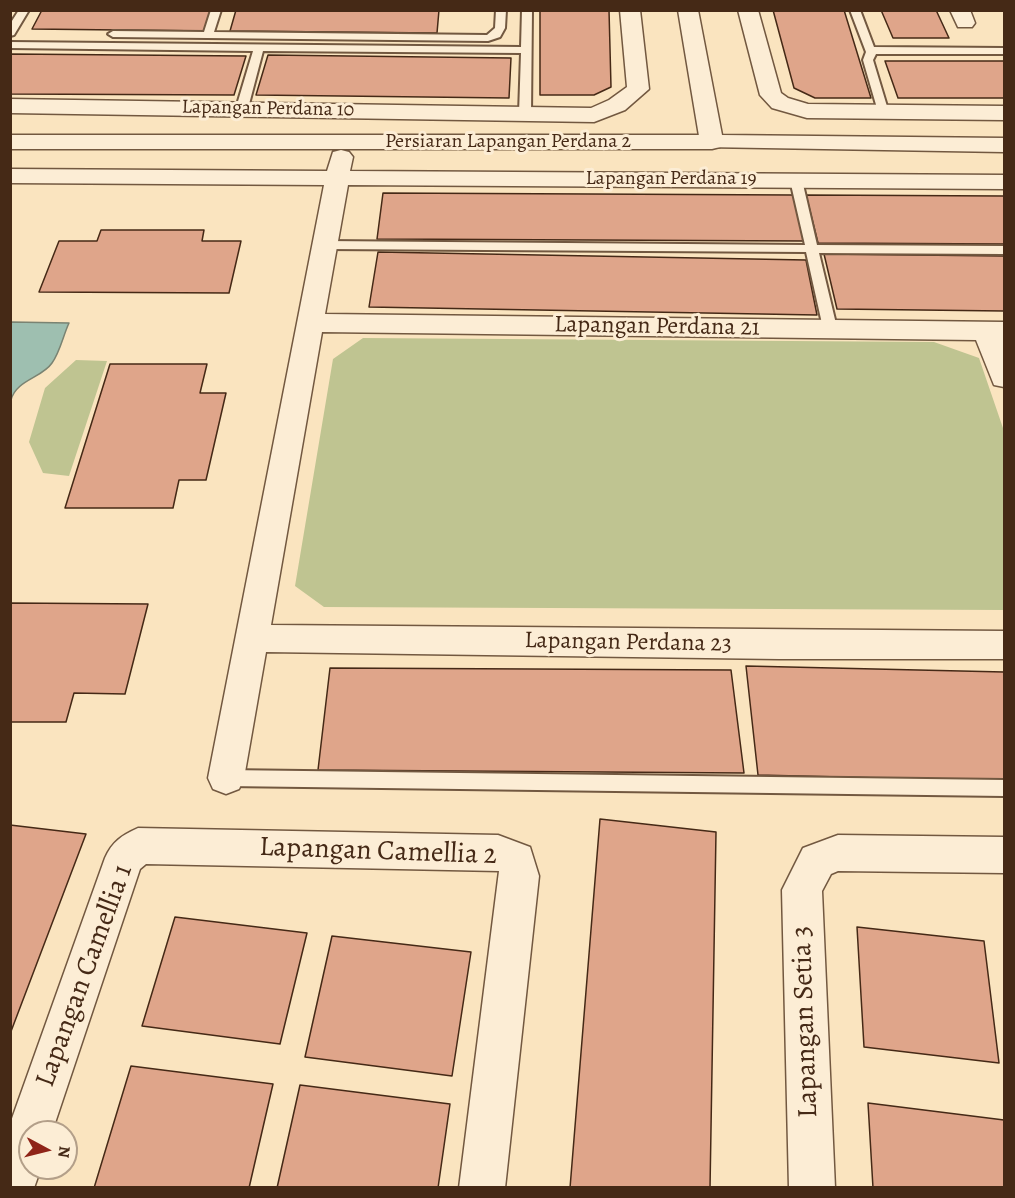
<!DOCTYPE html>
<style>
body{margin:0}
#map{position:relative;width:1015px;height:1198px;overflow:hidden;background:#fae4bf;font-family:Alegreya,serif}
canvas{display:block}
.frame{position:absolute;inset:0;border:12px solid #452916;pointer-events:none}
.north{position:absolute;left:18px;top:1120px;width:60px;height:60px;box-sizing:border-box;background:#fcedd5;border:2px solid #b39f89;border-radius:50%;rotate:97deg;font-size:16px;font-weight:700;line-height:24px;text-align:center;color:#452916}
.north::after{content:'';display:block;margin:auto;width:21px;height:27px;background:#8f2418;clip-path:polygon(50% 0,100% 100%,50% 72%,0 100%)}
</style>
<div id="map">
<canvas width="1015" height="1198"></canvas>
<div class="frame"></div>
<div class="north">N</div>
</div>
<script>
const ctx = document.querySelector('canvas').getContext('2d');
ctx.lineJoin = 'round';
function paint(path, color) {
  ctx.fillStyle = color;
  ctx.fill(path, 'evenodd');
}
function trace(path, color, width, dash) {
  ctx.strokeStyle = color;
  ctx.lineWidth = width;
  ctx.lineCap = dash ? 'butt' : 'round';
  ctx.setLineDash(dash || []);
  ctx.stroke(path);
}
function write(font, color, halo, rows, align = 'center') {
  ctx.font = font + ' Alegreya,serif';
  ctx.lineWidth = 6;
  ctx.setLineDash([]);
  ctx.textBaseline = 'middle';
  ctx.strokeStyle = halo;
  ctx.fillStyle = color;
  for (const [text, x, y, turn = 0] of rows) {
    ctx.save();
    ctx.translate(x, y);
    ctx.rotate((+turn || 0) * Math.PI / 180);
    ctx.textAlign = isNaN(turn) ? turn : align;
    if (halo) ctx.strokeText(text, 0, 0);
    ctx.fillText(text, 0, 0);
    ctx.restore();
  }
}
paint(new Path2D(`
 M 363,338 L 934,342 L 979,358 L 1004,431 L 1004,610 L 324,607 L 295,586 L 333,359 Z
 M 76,360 L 107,361 L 69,476 L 43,473 L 29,442 L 45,388 Z`), '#bfc491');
const water = new Path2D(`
 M 11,322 L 69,323 C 63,336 60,352 52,363 C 42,378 16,380 11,400 Z`);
paint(water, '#9ebfb0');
trace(water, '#7a8372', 1.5);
const building = new Path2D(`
 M 42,10 L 215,10 L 207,31 L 32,29 Z
 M 236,10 L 439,10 L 437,33 L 230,31 Z
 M 540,10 L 609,10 L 611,87 L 594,95 L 540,95 Z
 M 773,10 L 844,10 L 871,98 L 815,98 L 794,88 Z
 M 881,10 L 936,10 L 949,38 L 893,38 Z
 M 10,54 L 246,56 L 234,95 L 10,94 Z
 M 268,55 L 511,58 L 509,98 L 256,95 Z
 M 885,61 L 1004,61 L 1004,98 L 898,98 Z
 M 383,193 L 793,195 L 804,241 L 377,239 Z
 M 806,195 L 1004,196 L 1004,244 L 818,243 Z
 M 101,230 L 204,230 L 202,241 L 241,241 L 229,293 L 39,292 L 59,241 L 97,241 Z
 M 378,252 L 806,260 L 817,315 L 369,307 Z
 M 824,254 L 1004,256 L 1004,311 L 837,309 Z
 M 110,364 L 207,364 L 200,393 L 226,393 L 206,480 L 179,480 L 173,508 L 65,508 Z
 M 10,603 L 148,604 L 125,694 L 74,693 L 66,722 L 10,722 Z
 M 746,666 L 1004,672 L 1004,781 L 758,775 Z
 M 330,668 L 731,670 L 744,773 L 318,770 Z
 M 600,819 L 716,832 L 710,1188 L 570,1188 Z
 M 10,825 L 86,834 L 10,1034 Z
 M 175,917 L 307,933 L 280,1044 L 142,1026 Z
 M 857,927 L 984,941 L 999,1063 L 864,1047 Z
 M 332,936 L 471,952 L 452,1076 L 305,1057 Z
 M 131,1066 L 273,1084 L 249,1188 L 94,1188 Z
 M 300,1085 L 450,1104 L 438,1188 L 277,1188 Z
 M 868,1103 L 1004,1120 L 1004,1188 L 873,1188 Z`);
paint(building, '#dfa58a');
trace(building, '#452916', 1.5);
const service = new Path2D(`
 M 19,10 L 29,10 L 14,35 L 10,36 L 10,24 Z
 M 211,10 L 221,10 L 214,32 L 487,35 L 495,28 L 496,10 L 506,10 L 505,28 L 500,37 L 488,41 L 113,37 L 108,34 L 113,31 L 204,32 Z
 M 522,10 L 532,10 L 531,114 L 525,117 L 519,114 L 521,53 L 263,51 L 248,108 L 242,111 L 236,108 L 253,51 L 10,48 L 10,42 L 521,47 Z
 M 850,10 L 860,10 L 874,47 L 1004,48 L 1004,54 L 876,54 L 873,60 L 889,113 L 879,115 L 863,60 L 866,52 Z
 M 796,176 L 802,180 L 817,245 L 1004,246 L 1004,254 L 819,253 L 837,328 L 830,332 L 823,328 L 806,252 L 325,249 L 319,245 L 325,241 L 805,245 L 790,180 Z
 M 226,770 L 1004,780 L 1004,796 L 226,786 L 219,784 L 217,778 L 219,772 Z`);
const minor = new Path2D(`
 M 620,10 L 640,10 L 649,89 L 625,110 L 594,122 L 10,113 L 10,99 L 591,108 L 609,100 L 627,87 Z
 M 738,10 L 758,10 L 781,93 L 788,98 L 808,104 L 1004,106 L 1004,120 L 807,118 L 772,108 L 760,95 Z
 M 950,10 L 970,10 L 975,23 L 972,27 L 958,27 Z
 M 10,135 L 712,135 L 720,137 L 724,142 L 720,147 L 712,149 L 10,149 Z
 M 341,150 L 349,152 L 353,157 L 350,171 L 1004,175 L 1004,189 L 348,185 L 325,314 L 1004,322 L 1004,387 L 994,385 L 976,340 L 322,332 L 271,625 L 1004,631 L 1004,659 L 779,659 L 266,652 L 244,778 L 239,789 L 226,794 L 213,789 L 208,778 L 324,185 L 10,183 L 10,169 L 327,171 L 333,152 Z
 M 138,828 L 498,835 L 530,847 L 539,876 L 505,1188 L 459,1188 L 499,871 L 146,864 L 140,869 L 52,1132 L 30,1132 L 30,1168 L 41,1168 L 34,1188 L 10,1188 L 10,1124 L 105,858 C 112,842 122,835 138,828 Z
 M 838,835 L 1004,837 L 1004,873 L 838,871 L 831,874 L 822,891 L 835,1188 L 789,1188 L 782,890 L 803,848 Z`);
const tertiary = new Path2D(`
 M 678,10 L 698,10 L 722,135 L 1004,138 L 1004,152 L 704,147 L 700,142 Z`);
trace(service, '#725840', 4);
trace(minor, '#725840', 3);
trace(tertiary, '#725840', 3);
paint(service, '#fcedd5');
paint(minor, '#fcedd5');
paint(tertiary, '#fcedd5');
write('20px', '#452916', '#fcedd5', [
 ["Lapangan Perdana 10",268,109,1],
 ["Persiaran Lapangan Perdana 2",508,142],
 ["Lapangan Perdana 19",671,179]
]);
write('24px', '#452916', '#fcedd5', [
 ["Lapangan Perdana 21",657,327,1],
 ["Lapangan Perdana 23",628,643,1]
]);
write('28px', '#452916', '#fcedd5', [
 ["Lapangan Camellia 2",378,852,2],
 ["Lapangan Camellia 1",85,976,-70],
 ["Lapangan Setia 3",806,1022,-92]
]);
</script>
